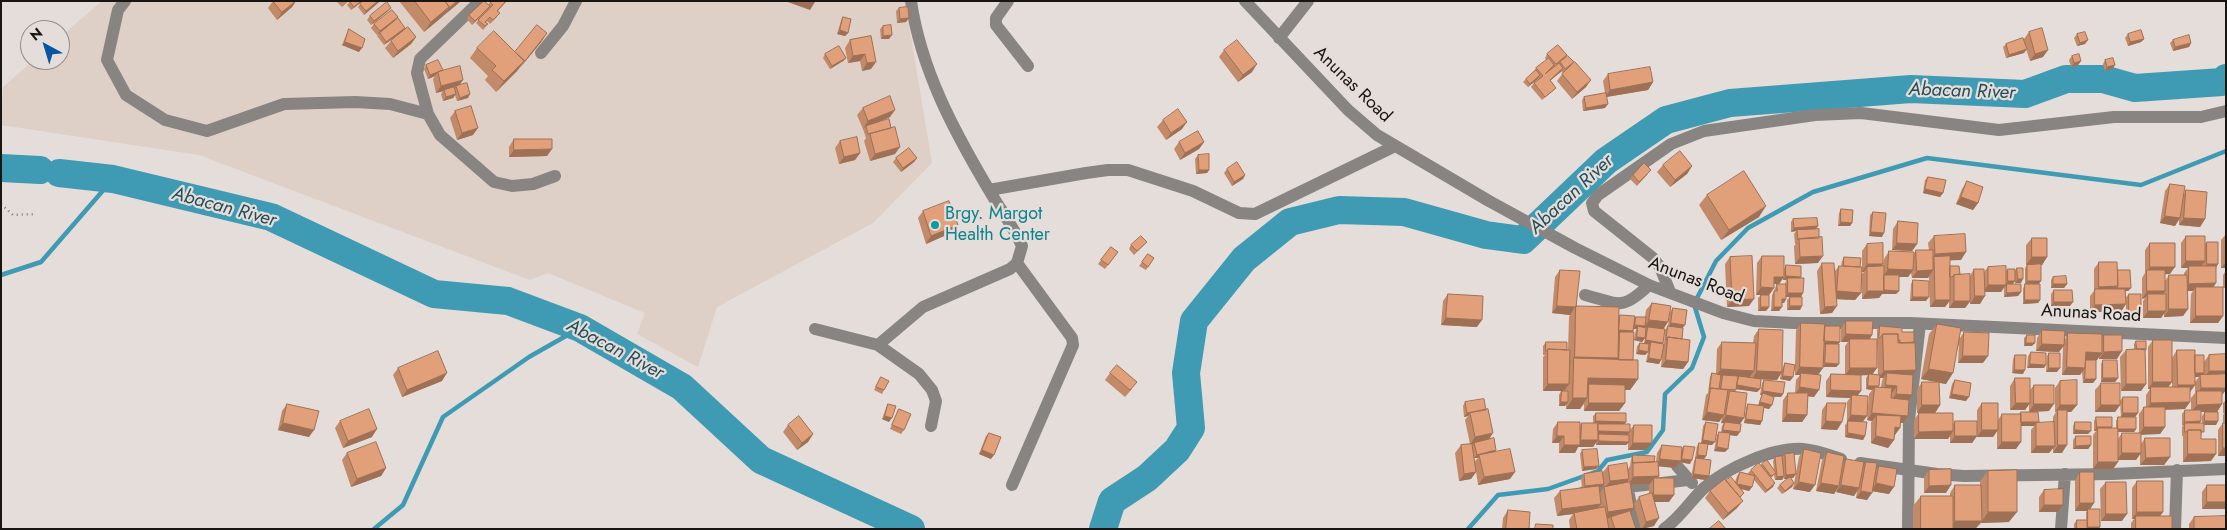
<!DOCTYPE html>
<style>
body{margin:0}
#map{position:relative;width:2227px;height:530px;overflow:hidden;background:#e5ddd9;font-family:Jost,sans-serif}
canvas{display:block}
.frame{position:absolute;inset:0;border:2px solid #181513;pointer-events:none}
.north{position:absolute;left:20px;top:20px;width:50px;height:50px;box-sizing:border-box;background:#e5ddd9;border:1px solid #938d8a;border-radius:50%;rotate:321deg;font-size:14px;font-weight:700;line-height:20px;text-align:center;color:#181513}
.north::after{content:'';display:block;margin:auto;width:18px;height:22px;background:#0855a4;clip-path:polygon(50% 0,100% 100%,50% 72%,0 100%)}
</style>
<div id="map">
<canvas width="2227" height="530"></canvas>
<div class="frame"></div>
<div class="north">N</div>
</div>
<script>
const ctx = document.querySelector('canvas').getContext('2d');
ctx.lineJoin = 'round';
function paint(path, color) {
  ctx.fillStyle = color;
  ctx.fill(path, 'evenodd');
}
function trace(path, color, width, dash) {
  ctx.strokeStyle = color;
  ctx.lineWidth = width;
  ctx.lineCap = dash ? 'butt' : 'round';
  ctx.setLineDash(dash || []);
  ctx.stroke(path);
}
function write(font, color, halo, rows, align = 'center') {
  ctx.font = font + ' Jost,sans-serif';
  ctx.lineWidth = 4.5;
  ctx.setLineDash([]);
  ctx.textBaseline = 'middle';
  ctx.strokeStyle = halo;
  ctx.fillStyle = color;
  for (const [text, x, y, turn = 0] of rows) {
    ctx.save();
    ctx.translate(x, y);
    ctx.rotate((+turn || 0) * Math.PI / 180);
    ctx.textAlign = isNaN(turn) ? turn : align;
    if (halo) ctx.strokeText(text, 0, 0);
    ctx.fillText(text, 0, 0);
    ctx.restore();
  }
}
paint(new Path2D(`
 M 102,1 L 905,1 L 932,163 L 873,223 L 717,307 L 698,367 L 637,334 L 645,313 L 548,273 L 530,280 L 199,155 L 1,125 L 3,87 L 34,60 L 60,60 L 60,37 Z`), '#decfc7');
trace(new Path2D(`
 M 1,275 L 41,262 L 113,179
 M 374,529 L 403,505 L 443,417 L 529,357 L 580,328
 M 1468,529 L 1498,495 L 1548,489 L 1598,471 L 1607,460 L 1647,452 L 1663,430 L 1665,394 L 1692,368 L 1704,337 L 1694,304 L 1716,261 L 1748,228 L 1813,192 L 1927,158 L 2141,185 L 2226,151`), '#3e9bb3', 4.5);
trace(new Path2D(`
 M 1,168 L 40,170
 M 59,173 L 113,179 L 271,217 L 434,294 L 508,301 L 580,328 L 682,387 L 761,460 L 911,529
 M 1103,529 L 1112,501 L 1147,478 L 1177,450 L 1191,428 L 1186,373 L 1194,321 L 1244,259 L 1290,222 L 1339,210 L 1404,212 L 1486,235 L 1523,240 L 1606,161 L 1666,120 L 1730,103 L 1911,89 L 2025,94 L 2066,79 L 2103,79 L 2135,88 L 2222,82 L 2226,78`), '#3e9bb3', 28);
trace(new Path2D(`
 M 1,204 L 13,215 L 36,214`), '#807a77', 2.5, [1, 4]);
trace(new Path2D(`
 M 125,1 L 118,10 L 107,60 L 126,95 L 165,120 L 207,131 L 284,104 L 355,102 L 390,104 L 428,114
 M 480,1 L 420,59 L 417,73 L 428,114 L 440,135 L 494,182 L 512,186 L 533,184 L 555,176
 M 1008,1 L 996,18 L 996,25 L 1028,66
 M 1245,1 L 1348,110 L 1377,135 L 1489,201 L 1575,248 L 1649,285 L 1723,313 L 1754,321 L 1794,323 L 1910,323 L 2226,338
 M 1279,38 L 1308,1
 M 541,53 L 563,26 L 576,1
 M 989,190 L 1086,173 L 1108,170 L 1128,170 L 1193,191 L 1239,213 L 1255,214 L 1395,146
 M 1670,292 L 1660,267 L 1653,258 L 1594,211 L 1592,203 L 1598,195 L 1671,144 L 1704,131 L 1815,115 L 1861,113 L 1999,130 L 2114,117 L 2201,117 L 2226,111
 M 1585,295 C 1619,304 1622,311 1649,285
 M 815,329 L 878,345 L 919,374 L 932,390 L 936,401 L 931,426
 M 878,345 L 923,307 L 1010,269 L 1017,263 L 1022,246 C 1013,226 1000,209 989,190 C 954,131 921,70 911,1
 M 1860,463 L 1937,474 L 1964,476 L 2112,474 L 2226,469
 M 1677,466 L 1692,483
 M 1012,485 L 1073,345 L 1072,338 L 1017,263
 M 1584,492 L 1688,480
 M 1629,495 L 1636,529
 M 1664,529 C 1680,518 1690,501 1704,488 C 1726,468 1774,447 1803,449 C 1816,450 1829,455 1841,459
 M 1908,529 L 1909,420 L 1920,324
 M 2061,529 L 2065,474
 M 2175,529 L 2177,470`), '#878482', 12);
paint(new Path2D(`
 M 273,1 L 296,1 L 292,7 L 277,20 L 268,8 Z
 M 338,1 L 349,1 L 342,7 L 337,2 Z
 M 350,1 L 363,1 L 351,10 L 347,5 Z
 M 363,1 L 380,1 L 364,15 L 358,7 Z
 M 399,1 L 461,1 L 424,32 Z
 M 491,1 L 507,1 L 498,11 L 497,17 L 490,24 L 487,21 L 486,23 L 488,24 L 483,30 L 476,23 L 489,8 L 472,25 L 467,19 L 469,15 L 488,5 Z
 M 899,8 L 906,22 L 897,23 L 896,11 Z
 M 388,11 L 371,25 L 367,20 L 370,16 Z
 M 398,17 L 395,21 L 405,28 L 403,31 L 384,45 L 377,36 L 379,33 L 377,35 L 371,28 L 374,24 Z
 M 843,17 L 848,33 L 845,36 L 837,34 L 841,21 Z
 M 883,26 L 889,39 L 881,39 L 880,29 Z
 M 349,29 L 359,52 L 342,45 L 347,33 Z
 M 2029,32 L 2043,57 L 2030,61 L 2026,49 L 2024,53 L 2006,58 L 2003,47 L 2006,44 L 2024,39 Z
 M 2077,34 L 2085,44 L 2077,46 L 2074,38 Z
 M 2128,34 L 2144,39 L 2141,42 L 2128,46 L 2125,38 Z
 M 871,36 L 871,69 L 862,71 L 860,61 L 848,63 L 845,48 L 850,40 Z
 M 416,37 L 411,44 L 393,58 L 385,48 L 391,41 Z
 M 2173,40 L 2191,43 L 2189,47 L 2173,51 L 2170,43 Z
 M 542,41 L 517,71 L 496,92 L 485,80 L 488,76 L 470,58 L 477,48 L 515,52 Z
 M 1224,50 L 1252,72 L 1238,82 L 1219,57 Z
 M 825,54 L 846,58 L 843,61 L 830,69 L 823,58 Z
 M 1547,54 L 1567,55 L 1565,58 L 1574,62 L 1571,65 L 1586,87 L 1572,99 L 1557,81 L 1563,73 L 1561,71 L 1550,81 L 1556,88 L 1553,91 L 1542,100 L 1531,87 L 1534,83 L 1539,79 L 1539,78 L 1528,87 L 1523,82 L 1526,79 L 1534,72 L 1536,68 L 1547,60 L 1545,58 Z
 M 2072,56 L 2081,61 L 2078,65 L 2071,67 L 2069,60 Z
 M 2105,60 L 2115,65 L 2113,68 L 2105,71 L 2103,64 Z
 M 426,65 L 442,71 L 459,85 L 468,98 L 457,101 L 455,95 L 453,98 L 443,101 L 441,94 L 443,91 L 436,93 L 433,79 L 435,76 L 428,79 L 424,69 Z
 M 1608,74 L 1653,82 L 1648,90 L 1607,97 L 1605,108 L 1583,111 L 1582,100 L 1584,97 L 1605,93 L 1603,81 Z
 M 863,108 L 890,117 L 878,122 L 895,154 L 870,161 L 864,141 L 867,137 L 866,138 L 863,129 L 864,128 L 863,129 L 857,115 Z
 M 455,111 L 473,135 L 457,140 L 450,118 Z
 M 1163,120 L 1182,129 L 1166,140 L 1157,127 Z
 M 514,139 L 547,156 L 509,157 L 509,147 Z
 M 840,141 L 860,153 L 855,160 L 839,164 L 835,148 Z
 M 1179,142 L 1204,142 L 1199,149 L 1180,160 L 1174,149 Z
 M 1198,155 L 1209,170 L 1207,173 L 1196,174 L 1195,159 Z
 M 896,158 L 917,158 L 914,162 L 901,172 L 893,162 Z
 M 1663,165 L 1692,166 L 1687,174 L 1670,187 L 1657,172 Z
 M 1227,169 L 1245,175 L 1243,179 L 1232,186 L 1224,173 Z
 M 1648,174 L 1637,186 L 1630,179 L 1633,175 Z
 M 1928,177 L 1943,193 L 1940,197 L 1923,193 L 1925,180 Z
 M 1967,181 L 1978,203 L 1973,210 L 1956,204 L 1962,189 Z
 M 2170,184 L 2184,194 L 2186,190 L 2205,219 L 2200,227 L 2179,225 L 2179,219 L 2175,226 L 2160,223 L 2165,191 Z
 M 1707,195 L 1759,217 L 1721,240 L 1699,205 Z
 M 1841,209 L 1852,223 L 1850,226 L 1838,226 L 1839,213 Z
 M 923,211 L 958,225 L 953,232 L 926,244 L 918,218 Z
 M 1873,212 L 1882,237 L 1869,236 L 1870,215 Z
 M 1793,219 L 1818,226 L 1816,229 L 1818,263 L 1795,264 L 1794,246 L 1796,244 L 1795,244 L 1794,234 L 1796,231 L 1791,232 L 1791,222 Z
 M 1898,221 L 1917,244 L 1912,251 L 1892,250 L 1893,229 Z
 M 2226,234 L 2226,268 L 2221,268 L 2221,240 Z
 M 1934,236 L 1961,260 L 1950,260 L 1950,266 L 1960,274 L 1970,276 L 1974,269 L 1984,272 L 1988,267 L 2006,271 L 2008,269 L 2015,271 L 2017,268 L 2021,283 L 2015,283 L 2015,281 L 2013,284 L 2021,292 L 2018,296 L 2004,297 L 2004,287 L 2001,292 L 1985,292 L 1980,304 L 1970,304 L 1970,302 L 1965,308 L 1949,308 L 1949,302 L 1945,307 L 1930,307 L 1929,276 L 1928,278 L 1912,278 L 1911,273 L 1908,277 L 1899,277 L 1899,291 L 1896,294 L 1882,294 L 1879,298 L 1862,299 L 1862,274 L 1864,272 L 1862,272 L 1861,293 L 1855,300 L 1837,299 L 1832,313 L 1820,314 L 1817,271 L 1822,263 L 1835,271 L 1839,266 L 1841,266 L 1842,261 L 1844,257 L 1860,267 L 1862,267 L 1862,251 L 1867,244 L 1882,266 L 1883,266 L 1884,259 L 1889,251 L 1914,254 L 1916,250 L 1929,250 L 1928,243 Z
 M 2186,236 L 2205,244 L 2207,242 L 2216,267 L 2214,287 L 2223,287 L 2223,275 L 2226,271 L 2226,288 L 2223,288 L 2223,316 L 2218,323 L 2190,323 L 2191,294 L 2193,291 L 2188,291 L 2188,309 L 2183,316 L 2164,317 L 2164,313 L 2161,318 L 2143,318 L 2143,301 L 2145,298 L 2142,299 L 2142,278 L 2145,273 L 2145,250 L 2150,243 L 2170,274 L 2165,274 L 2165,281 L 2169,275 L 2184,275 L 2184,273 L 2188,268 L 2181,268 L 2181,243 Z
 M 2032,238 L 2047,257 L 2042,265 L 2041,265 L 2039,284 L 2040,300 L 2038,303 L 2023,304 L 2023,288 L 2025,285 L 2025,268 L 2027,265 L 2031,265 L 2026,265 L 2026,245 Z
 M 1131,245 L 1144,245 L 1134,255 L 1129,249 Z
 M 1111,247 L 1118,252 L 1105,269 L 1098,264 Z
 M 1148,254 L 1154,258 L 1146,270 L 1139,266 Z
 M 1762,256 L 1784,269 L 1786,265 L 1801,277 L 1800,278 L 1802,306 L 1800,310 L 1787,310 L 1787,300 L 1790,297 L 1786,297 L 1786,299 L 1784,303 L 1782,303 L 1779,311 L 1771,311 L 1772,295 L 1774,291 L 1775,288 L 1777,284 L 1774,284 L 1774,288 L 1769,295 L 1769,307 L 1766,311 L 1758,311 L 1758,298 L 1761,295 L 1756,295 L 1757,263 ZM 1783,278 L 1783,280 L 1786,280 L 1785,284 L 1779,284 Z
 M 1730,257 L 1749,306 L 1727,307 L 1725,264 Z
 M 2099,262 L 2118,270 L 2131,288 L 2128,291 L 2126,291 L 2121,312 L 2090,312 L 2090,296 L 2094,291 L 2094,269 Z
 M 1560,270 L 1577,306 L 1619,317 L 1620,315 L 1634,319 L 1636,317 L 1645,317 L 1646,310 L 1652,303 L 1664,329 L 1663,343 L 1662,344 L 1664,344 L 1665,330 L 1668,326 L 1670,312 L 1673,308 L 1683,328 L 1682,339 L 1688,362 L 1683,369 L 1661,367 L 1662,356 L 1659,364 L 1646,362 L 1648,352 L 1645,355 L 1636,354 L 1637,346 L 1640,343 L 1644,343 L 1645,338 L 1642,342 L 1634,340 L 1636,329 L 1634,329 L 1633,332 L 1633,360 L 1638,379 L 1630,390 L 1625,390 L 1625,403 L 1619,411 L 1584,411 L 1584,404 L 1580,409 L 1566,409 L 1566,405 L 1559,406 L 1559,395 L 1561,391 L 1543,391 L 1543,357 L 1545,355 L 1543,355 L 1543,346 L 1546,342 L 1568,350 L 1569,317 L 1570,315 L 1552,313 L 1555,277 Z
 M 2053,277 L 2067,284 L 2064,288 L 2051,288 L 2051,280 Z
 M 1913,280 L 1926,301 L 1910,301 L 1911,284 Z
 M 2054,290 L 2070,306 L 2051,306 L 2051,294 Z
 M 1448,294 L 1477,327 L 1441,325 L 1443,301 Z
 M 2129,294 L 2139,316 L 2126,317 L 2126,297 Z
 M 1846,321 L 1872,335 L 1870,339 L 1877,339 L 1877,330 L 1880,326 L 1902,332 L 1914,343 L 1916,370 L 1912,375 L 1908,400 L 1908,416 L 1903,423 L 1900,423 L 1895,435 L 1894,435 L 1894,440 L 1888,448 L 1871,443 L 1871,422 L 1872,421 L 1867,420 L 1869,394 L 1872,390 L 1866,389 L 1866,378 L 1868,375 L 1861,375 L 1858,395 L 1865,436 L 1863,440 L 1845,437 L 1845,425 L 1847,423 L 1847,402 L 1850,398 L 1826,397 L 1826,381 L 1831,374 L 1845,375 L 1845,346 L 1848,342 L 1841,342 L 1841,328 ZM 1877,342 L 1878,375 L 1873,375 ZM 1879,378 L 1883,378 L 1882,381 L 1881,387 L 1879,387 Z
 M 1801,323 L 1825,326 L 1840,342 L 1838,344 L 1839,364 L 1836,367 L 1823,367 L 1818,375 L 1814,397 L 1808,396 L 1807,415 L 1802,422 L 1782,422 L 1783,400 L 1788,393 L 1795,393 L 1796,380 L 1800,375 L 1795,375 L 1795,367 L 1793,377 L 1790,381 L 1780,379 L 1781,373 L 1777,380 L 1761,379 L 1760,389 L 1757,392 L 1736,389 L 1735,392 L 1744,418 L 1740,424 L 1737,436 L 1729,435 L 1725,452 L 1714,451 L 1717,435 L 1719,432 L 1721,432 L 1722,426 L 1724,423 L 1721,423 L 1722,417 L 1719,422 L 1702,420 L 1706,395 L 1708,393 L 1710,377 L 1712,373 L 1716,374 L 1717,349 L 1722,342 L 1753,343 L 1754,336 L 1759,329 L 1782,370 L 1783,367 L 1785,363 L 1795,365 L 1796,330 Z
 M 1937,324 L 1960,338 L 1964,332 L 1983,363 L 1958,363 L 1959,344 L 1946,384 L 1939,383 L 1940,405 L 1935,413 L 1917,413 L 1917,390 L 1922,382 L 1938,382 L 1921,379 L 1929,334 Z
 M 2042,330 L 2065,339 L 2068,333 L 2102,338 L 2104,335 L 2117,359 L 2099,359 L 2099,357 L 2097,360 L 2096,360 L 2096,379 L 2093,383 L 2083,383 L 2082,372 L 2080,375 L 2062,375 L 2063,347 L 2059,352 L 2036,351 L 2037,338 Z
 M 2027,335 L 2032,346 L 2024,346 L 2024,338 Z
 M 2153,340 L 2168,387 L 2172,387 L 2172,358 L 2177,350 L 2195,356 L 2204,362 L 2209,355 L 2226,354 L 2226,390 L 2222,395 L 2222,404 L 2217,412 L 2201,412 L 2200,423 L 2202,423 L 2202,416 L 2205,412 L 2218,421 L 2216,425 L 2204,425 L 2201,436 L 2201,439 L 2211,461 L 2183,462 L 2183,436 L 2182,436 L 2182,427 L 2183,425 L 2182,425 L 2182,414 L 2185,410 L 2191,410 L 2191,398 L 2195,393 L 2195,382 L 2199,377 L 2195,377 L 2195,385 L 2190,392 L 2190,402 L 2185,409 L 2165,410 L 2165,427 L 2160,434 L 2141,434 L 2141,444 L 2145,438 L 2170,457 L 2164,465 L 2140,465 L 2140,454 L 2136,460 L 2118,460 L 2118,462 L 2113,469 L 2093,469 L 2093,435 L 2096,431 L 2094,431 L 2094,421 L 2096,417 L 2111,428 L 2116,428 L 2116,421 L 2118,417 L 2136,429 L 2134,432 L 2118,432 L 2118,439 L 2122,433 L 2139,433 L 2139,414 L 2144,407 L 2146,407 L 2146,395 L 2150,389 L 2148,389 L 2148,347 Z
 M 2136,341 L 2145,350 L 2146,384 L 2141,391 L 2121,391 L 2120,357 L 2126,350 L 2134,349 L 2134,344 Z
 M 2031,352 L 2044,368 L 2027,368 L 2028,356 Z
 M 2049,353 L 2057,372 L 2046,372 L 2047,356 Z
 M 2015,355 L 2023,374 L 2012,373 L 2013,359 Z
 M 2103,360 L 2118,378 L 2115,382 L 2101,382 L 2101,364 Z
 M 398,368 L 442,381 L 402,397 L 393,375 Z
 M 1110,373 L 1132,389 L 1125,397 L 1105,380 Z
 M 881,377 L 884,390 L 882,394 L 874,390 Z
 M 2015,378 L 2030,390 L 2034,385 L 2049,411 L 2029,412 L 2029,404 L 2025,410 L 2010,410 L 2010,386 Z
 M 1764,380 L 1783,394 L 1781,397 L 1774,397 L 1769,409 L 1764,408 L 1762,421 L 1760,425 L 1744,423 L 1746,408 L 1748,404 L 1758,405 L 1762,395 L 1760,395 L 1762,383 Z
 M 1955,380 L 1966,401 L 1949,398 L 1952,384 Z
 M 2060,381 L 2077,405 L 2071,412 L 2067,412 L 2062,453 L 2053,453 L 2053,448 L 2049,453 L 2031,453 L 2031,430 L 2034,426 L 2021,426 L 2016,449 L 1997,449 L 1997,431 L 1993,437 L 1977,437 L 1977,436 L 1972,443 L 1950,443 L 1950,436 L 1948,439 L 1914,439 L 1914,420 L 1919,413 L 1953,424 L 1955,421 L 1977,421 L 1977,410 L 1982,403 L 1998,420 L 2002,414 L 2019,414 L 2021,412 L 2038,423 L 2053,423 L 2053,417 L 2056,412 L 2055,412 L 2055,388 Z
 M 2101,383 L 2120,405 L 2115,412 L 2095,412 L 2095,390 Z
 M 2123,397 L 2138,413 L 2135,417 L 2121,417 L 2120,401 Z
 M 2226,400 L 2226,456 L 2218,456 L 2218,430 L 2223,423 L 2223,415 L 2224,413 L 2223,413 L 2223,403 Z
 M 1465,402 L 1489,439 L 1495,452 L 1510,479 L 1478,485 L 1475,464 L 1476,472 L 1471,479 L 1459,481 L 1455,453 L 1461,445 L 1470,444 L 1465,420 L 1468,416 L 1464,417 L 1463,406 ZM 1473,453 L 1474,458 L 1478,458 L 1474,462 Z
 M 1827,403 L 1842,422 L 1837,430 L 1821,429 L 1822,410 Z
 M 287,404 L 309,437 L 278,430 L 282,411 Z
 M 888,404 L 889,422 L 882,419 L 886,408 Z
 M 899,409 L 904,430 L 901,434 L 890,429 L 897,413 Z
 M 1596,413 L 1626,422 L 1624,424 L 1630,430 L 1634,425 L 1646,450 L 1628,450 L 1628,443 L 1626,445 L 1596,445 L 1596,442 L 1593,447 L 1578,447 L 1575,453 L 1559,453 L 1559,443 L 1552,443 L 1553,429 L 1558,422 L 1580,425 L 1582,423 L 1593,423 L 1593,416 Z
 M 340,421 L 372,437 L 343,448 L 335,428 Z
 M 1706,422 L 1712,445 L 1708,445 L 1706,456 L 1704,459 L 1709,476 L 1706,480 L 1691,478 L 1694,461 L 1696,458 L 1695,458 L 1697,446 L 1699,443 L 1701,443 L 1703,426 Z
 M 2075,422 L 2088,434 L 2073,434 L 2073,426 Z
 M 788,425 L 813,434 L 808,442 L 797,450 L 783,432 Z
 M 989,433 L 991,459 L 979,454 L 986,436 Z
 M 2076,436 L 2091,445 L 2088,449 L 2073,449 L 2073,440 Z
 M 1662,445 L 1682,449 L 1684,446 L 1690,464 L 1679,462 L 1675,468 L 1659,466 L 1659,476 L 1658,478 L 1669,502 L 1655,502 L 1654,526 L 1641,529 L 1634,504 L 1639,497 L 1649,494 L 1649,485 L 1650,484 L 1631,485 L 1631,513 L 1636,529 L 1570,529 L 1569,520 L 1573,514 L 1557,516 L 1554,498 L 1560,491 L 1582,488 L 1581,477 L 1584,474 L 1601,487 L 1599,488 L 1600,493 L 1604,487 L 1602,473 L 1608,466 L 1628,469 L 1630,466 L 1631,459 L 1633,455 L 1656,462 L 1657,453 Z
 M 1804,449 L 1810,492 L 1793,489 L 1799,457 Z
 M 1582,450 L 1596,469 L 1582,471 L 1580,454 Z
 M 1827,452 L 1843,464 L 1846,459 L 1863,466 L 1866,462 L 1876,470 L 1879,466 L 1889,494 L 1872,491 L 1867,500 L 1856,498 L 1857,491 L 1854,496 L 1836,492 L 1837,489 L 1834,494 L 1816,491 L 1822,460 Z
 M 347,453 L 386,468 L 381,476 L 351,487 L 342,460 Z
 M 1785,454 L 1796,474 L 1793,478 L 1791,478 L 1794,483 L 1792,487 L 1782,494 L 1777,488 L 1780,485 L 1788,479 L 1784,479 L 1784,477 L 1782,480 L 1775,480 L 1774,475 L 1771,478 L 1773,487 L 1765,493 L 1754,480 L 1752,487 L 1749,491 L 1741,489 L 1744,493 L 1740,498 L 1737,508 L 1723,520 L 1705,498 L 1710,491 L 1726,481 L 1735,482 L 1737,476 L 1740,472 L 1749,474 L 1748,473 L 1751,470 L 1761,465 L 1762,464 L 1774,470 L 1773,461 L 1775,457 L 1782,457 Z
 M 1929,470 L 1946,493 L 1924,493 L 1924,477 Z
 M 1988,471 L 2009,522 L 1981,523 L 1976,528 L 1913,529 L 1913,506 L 1921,496 L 1950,496 L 1950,493 L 1955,485 L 1980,485 L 1980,481 Z
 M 2080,472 L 2090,509 L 2100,527 L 2098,529 L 2074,529 L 2074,524 L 2077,520 L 2086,520 L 2086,512 L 2087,511 L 2075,511 L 2075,480 Z
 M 2137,481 L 2160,516 L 2172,529 L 2131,529 L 2131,523 L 2134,519 L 2132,519 L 2132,488 Z
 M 2106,482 L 2122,521 L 2101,521 L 2100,489 Z
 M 2207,485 L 2226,485 L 2202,509 L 2202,492 Z
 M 2044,490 L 2063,505 L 2058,512 L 2039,512 L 2039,497 Z
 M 1508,510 L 1529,529 L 1502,529 L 1503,518 Z
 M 2194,517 L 2226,529 L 2189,529 L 2189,524 Z`), '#c28a68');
paint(new Path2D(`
 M 296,1 L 292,7 L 277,20 L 282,12 Z
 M 361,1 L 363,1 L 351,10 L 354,7 Z
 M 378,1 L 380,1 L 378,3 L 364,15 L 366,11 Z
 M 457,1 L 461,1 L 443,16 L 448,9 Z
 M 785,1 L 812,1 L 815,2 L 810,10 Z
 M 490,6 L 487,10 L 472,25 L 475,21 Z
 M 449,7 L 442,17 L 424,32 L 431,22 Z
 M 391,8 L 388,11 L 371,25 L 374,21 Z
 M 398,17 L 395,21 L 377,35 L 380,31 Z
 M 909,18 L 906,22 L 897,23 L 900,19 Z
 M 405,28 L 403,31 L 384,45 L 386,42 Z
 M 840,30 L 848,33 L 845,36 L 837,34 Z
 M 547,33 L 542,41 L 520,68 L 525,61 Z
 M 892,35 L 889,39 L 881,39 L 883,36 Z
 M 416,37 L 411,44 L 393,58 L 398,51 Z
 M 2144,39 L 2141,42 L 2128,46 L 2130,42 Z
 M 2088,40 L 2085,44 L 2077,46 L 2080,43 Z
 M 345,42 L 362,48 L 359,52 L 342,45 Z
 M 2191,43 L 2189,47 L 2173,51 L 2175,47 Z
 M 2027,49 L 2024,53 L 2006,58 L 2009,55 Z
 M 2048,50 L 2043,57 L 2030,61 L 2035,54 Z
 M 865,54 L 860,61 L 848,63 L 853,56 Z
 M 846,58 L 843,61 L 830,69 L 832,66 Z
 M 524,61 L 517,71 L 496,92 L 504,81 Z
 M 2081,61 L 2078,65 L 2071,67 L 2074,63 Z
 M 876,62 L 871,69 L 862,71 L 867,63 Z
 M 1257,64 L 1252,72 L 1238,82 L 1243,75 Z
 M 2115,65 L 2113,68 L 2105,71 L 2107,67 Z
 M 1563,68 L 1561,72 L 1547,83 L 1550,80 Z
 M 438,72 L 435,76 L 428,79 L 430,75 Z
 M 1540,75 L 1538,79 L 1528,87 L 1530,84 Z
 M 463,80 L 458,87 L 456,86 L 455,88 L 436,93 L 441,86 Z
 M 1591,80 L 1586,87 L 1572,99 L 1577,92 Z
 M 1653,82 L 1648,90 L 1605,97 L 1610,90 Z
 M 456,94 L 453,98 L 443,101 L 446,97 Z
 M 470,94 L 468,98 L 457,101 L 460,98 Z
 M 1608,104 L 1605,108 L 1583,111 L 1586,108 Z
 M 895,110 L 890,117 L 866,127 L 866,126 L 863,129 L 868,121 Z
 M 1187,122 L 1182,129 L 1166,140 L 1171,133 Z
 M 478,128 L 473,135 L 457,140 L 462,133 Z
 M 1204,142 L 1199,149 L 1180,160 L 1185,153 Z
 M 900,147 L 895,154 L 870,161 L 875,154 Z
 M 552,149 L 547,156 L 509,157 L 514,150 Z
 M 860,153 L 855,160 L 839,164 L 844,157 Z
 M 917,158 L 914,162 L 901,172 L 903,168 Z
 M 1692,166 L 1687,174 L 1670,187 L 1675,180 Z
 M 1199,170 L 1209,170 L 1207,173 L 1196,174 Z
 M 1245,175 L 1243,179 L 1232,186 L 1234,182 Z
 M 1925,189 L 1943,193 L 1940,197 L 1923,193 Z
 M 1961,197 L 1978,203 L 1973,210 L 1956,204 Z
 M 1766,206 L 1759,217 L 1721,240 L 1729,230 Z
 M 2165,216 L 2180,218 L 2175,226 L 2160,223 Z
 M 2184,218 L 2205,219 L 2200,227 L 2179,225 Z
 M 1841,222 L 1852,223 L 1850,226 L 1838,226 Z
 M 958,225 L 953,232 L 926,244 L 931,236 Z
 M 1818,226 L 1815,230 L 1797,230 L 1796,231 L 1791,232 L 1794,228 Z
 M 1871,232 L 1884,233 L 1882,237 L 1869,236 Z
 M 1897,243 L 1917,244 L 1912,251 L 1892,250 Z
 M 1966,252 L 1961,260 L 1934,261 L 1934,257 L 1931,262 L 1930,262 L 1935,254 Z
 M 1823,256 L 1818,263 L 1795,264 L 1800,257 Z
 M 2032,257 L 2047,257 L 2042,265 L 2026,265 Z
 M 2186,261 L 2205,261 L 2200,268 L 2189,266 L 2188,268 L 2181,268 Z
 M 2226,262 L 2226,268 L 2221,268 Z
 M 1867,264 L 1883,264 L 1878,271 L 1867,267 L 1864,272 L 1862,272 Z
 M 2207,264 L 2218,264 L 2216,268 L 2204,268 Z
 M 2150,267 L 2175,267 L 2170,274 L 2147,275 L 2147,272 Z
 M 1888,269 L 1913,270 L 1908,277 L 1883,277 Z
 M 1933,270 L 1928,278 L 1912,278 L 1917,271 Z
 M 1786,276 L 1801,277 L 1798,280 L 1788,278 L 1786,280 L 1783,280 Z
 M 1774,277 L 1784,277 L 1779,284 L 1769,284 Z
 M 2018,279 L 2023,279 L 2021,283 L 2015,283 Z
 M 2008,281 L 2015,281 L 2012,284 L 2006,284 Z
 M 2027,281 L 2041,281 L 2038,285 L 2025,285 Z
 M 2216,283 L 2211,291 L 2196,287 L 2193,291 L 2184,291 L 2189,284 Z
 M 2053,284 L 2067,284 L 2064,288 L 2051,288 Z
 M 1988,285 L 2006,285 L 2001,292 L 1983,292 Z
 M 2118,286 L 2113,294 L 2095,292 L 2099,287 Z
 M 1761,287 L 1774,288 L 1769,295 L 1756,295 Z
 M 2118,288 L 2131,288 L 2128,291 L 2115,291 Z
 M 1883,290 L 1899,291 L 1896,294 L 1882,294 L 1879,298 L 1862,299 L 1867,291 Z
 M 1837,291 L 1861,293 L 1855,300 L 1832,299 Z
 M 2147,291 L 2165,291 L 2160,298 L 2148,294 L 2145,298 L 2142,299 Z
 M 2021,292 L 2018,296 L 2004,297 L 2007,293 Z
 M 1788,293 L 1803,293 L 1801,297 L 1785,297 Z
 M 1975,296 L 1985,296 L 1980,304 L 1970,304 Z
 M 1913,297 L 1929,297 L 1926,301 L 1910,301 Z
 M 1754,299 L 1749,306 L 1727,307 L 1732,300 Z
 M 1782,299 L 1786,299 L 1784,303 L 1779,303 Z
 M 1935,300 L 1950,300 L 1945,307 L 1930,307 Z
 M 2025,300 L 2040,300 L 2038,303 L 2023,304 Z
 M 1954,301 L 1970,301 L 1965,308 L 1949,308 Z
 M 2054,302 L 2073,302 L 2070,306 L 2051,306 Z
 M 2126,304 L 2121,312 L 2090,312 L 2095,305 Z
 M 1557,306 L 1575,307 L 1570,315 L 1552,313 Z
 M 1790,306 L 1802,306 L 1800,310 L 1787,310 Z
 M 1837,306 L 1832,313 L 1820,314 L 1825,307 Z
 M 1761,307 L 1769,307 L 1766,311 L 1758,311 Z
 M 1774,307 L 1782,307 L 1779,311 L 1771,311 Z
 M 2169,309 L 2188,309 L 2183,316 L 2164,317 Z
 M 2148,311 L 2166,311 L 2161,318 L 2143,318 Z
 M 2129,313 L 2141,313 L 2139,316 L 2126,317 Z
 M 2196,316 L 2223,316 L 2218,323 L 2190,323 Z
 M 1446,318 L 1482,320 L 1477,327 L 1441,325 Z
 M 1649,320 L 1668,322 L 1663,330 L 1644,327 L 1643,330 L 1638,326 L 1636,329 L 1633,329 L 1635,325 L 1645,326 Z
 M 1671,323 L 1685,325 L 1682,329 L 1668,327 Z
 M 1619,330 L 1633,331 L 1631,335 L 1620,332 L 1619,333 L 1616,333 Z
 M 1846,334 L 1872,335 L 1867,342 L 1850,339 L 1848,342 L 1841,342 Z
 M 1637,337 L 1645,338 L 1642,342 L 1634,340 Z
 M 1646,340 L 1663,343 L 1661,347 L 1651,342 L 1649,345 L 1644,344 Z
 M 1824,341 L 1840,342 L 1837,345 L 1822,345 Z
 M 2026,343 L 2035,343 L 2032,346 L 2024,346 Z
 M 2042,344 L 2064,345 L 2059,352 L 2036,351 Z
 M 1639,350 L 1648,352 L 1645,355 L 1636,354 Z
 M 2122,351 L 2117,359 L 2099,359 L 2104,352 Z
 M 2086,352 L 2102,353 L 2097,360 L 2081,360 Z
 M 1963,356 L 1988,356 L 1983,363 L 1958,363 Z
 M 1575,357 L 1618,358 L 1610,368 L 1574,358 L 1568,367 L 1567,367 Z
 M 1649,358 L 1661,360 L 1659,364 L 1646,362 Z
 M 1666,360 L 1688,362 L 1683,369 L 1661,367 Z
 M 1825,363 L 1839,364 L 1836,367 L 1823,367 Z
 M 2030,364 L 2046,365 L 2044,368 L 2027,368 Z
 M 1800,367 L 1823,368 L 1818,375 L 1801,373 L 1800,375 L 1795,375 Z
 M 2067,367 L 2085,368 L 2080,375 L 2062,375 Z
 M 1850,368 L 1877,368 L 1872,375 L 1845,376 Z
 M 2049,368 L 2060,368 L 2057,372 L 2046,372 Z
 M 1721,369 L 1754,371 L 1749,378 L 1723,377 L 1723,375 L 1722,377 L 1716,376 Z
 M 1929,369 L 1953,373 L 1946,384 L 1921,379 Z
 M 1916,370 L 1911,378 L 1887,373 L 1883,378 L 1878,378 L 1884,371 Z
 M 2015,370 L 2025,370 L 2023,374 L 2012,373 Z
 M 1757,371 L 1782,372 L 1777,380 L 1752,379 Z
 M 2209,371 L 2226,371 L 2226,375 L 2204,378 Z
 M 447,373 L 442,381 L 402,397 L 407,390 Z
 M 2195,373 L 2204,373 L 2201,377 L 2200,375 L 2199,377 L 2192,377 Z
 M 1783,376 L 1793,377 L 1790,381 L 1780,379 Z
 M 1588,378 L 1638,379 L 1630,390 L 1589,389 L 1589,384 L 1586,389 Z
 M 2103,378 L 2118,378 L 2115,382 L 2101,382 Z
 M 2085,379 L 2096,379 L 2093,383 L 2083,383 Z
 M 2153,382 L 2172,382 L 2167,389 L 2151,387 L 2150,389 L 2148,389 Z
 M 1548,384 L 1569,384 L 1564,391 L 1543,391 Z
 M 2126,384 L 2146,384 L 2141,391 L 2121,391 Z
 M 1737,385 L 1760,389 L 1757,392 L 1735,389 Z
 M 1886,385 L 1897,386 L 1892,393 L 1881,392 Z
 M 2178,385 L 2195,385 L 2190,392 L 2172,393 Z
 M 1868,386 L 1879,386 L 1875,387 L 1872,390 L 1866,389 Z
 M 1800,387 L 1819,390 L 1814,397 L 1795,395 Z
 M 2201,388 L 2226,388 L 2226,390 L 2222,395 L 2197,394 Z
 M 1831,390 L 1861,391 L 1856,398 L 1852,395 L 1850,398 L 1826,397 Z
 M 1763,391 L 1783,394 L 1781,397 L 1762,395 L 1763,393 L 1762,395 L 1760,395 Z
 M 1896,394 L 1912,395 L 1907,402 L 1891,401 Z
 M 1952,394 L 1969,397 L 1966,401 L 1949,398 Z
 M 1573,398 L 1587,398 L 1580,409 L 1566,409 Z
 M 1561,402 L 1568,402 L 1565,406 L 1559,406 Z
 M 1760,402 L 1772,405 L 1769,409 L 1758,406 Z
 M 2190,402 L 2185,409 L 2146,410 L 2151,403 Z
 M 1589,403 L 1625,403 L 1619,411 L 1584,411 Z
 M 2016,403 L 2030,403 L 2025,410 L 2010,410 Z
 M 2034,404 L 2054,404 L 2049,411 L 2029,412 Z
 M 2222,404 L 2217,412 L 2191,412 L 2197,405 Z
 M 1922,405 L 1940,405 L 1935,413 L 1917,413 Z
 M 2060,405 L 2077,405 L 2071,412 L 2058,412 L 2058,410 L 2055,412 Z
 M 2101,405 L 2120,405 L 2115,412 L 2095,412 Z
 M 1486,410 L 1470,413 L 1468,416 L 1464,417 L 1467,413 Z
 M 1707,412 L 1724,415 L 1719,422 L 1702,420 Z
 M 1872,413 L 1908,416 L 1903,423 L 1876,421 L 1877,415 L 1872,421 L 1867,420 Z
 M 2123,413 L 2138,413 L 2135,417 L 2121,417 Z
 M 1787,414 L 1807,415 L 1802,422 L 1782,422 Z
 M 1726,415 L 1744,418 L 1739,425 L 1721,423 Z
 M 1851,415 L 1867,416 L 1862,423 L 1848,421 L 1846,423 Z
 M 885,416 L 892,418 L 889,422 L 882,419 Z
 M 1746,419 L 1762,421 L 1760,425 L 1744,423 Z
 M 1596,421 L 1626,422 L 1623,426 L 1593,425 Z
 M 1826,421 L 1842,422 L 1837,430 L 1821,429 Z
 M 2201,421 L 2198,425 L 2185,423 L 2183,425 L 2182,425 L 2185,422 Z
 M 2205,421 L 2218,421 L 2216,425 L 2202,425 Z
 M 2020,422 L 2039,422 L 2036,423 L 2034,426 L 2018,426 Z
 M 283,423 L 314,430 L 309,437 L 278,430 Z
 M 1895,427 L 1900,428 L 1895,435 L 1890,434 Z
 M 2097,427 L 2112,427 L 2109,431 L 2098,428 L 2096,431 L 2094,431 Z
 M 2144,427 L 2165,427 L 2160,434 L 2139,435 Z
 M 377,429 L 372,437 L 343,448 L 348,441 Z
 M 2118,429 L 2136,429 L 2134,432 L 2116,432 Z
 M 1723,430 L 1740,432 L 1737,436 L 1721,434 Z
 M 1982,430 L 1998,430 L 1993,437 L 1977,437 Z
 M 2075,430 L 2091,431 L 2088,434 L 2073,434 Z
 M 1597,431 L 1630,432 L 1627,435 L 1594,435 Z
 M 1953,431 L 1948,439 L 1914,439 L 1919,432 Z
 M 1493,433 L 1488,441 L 1470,445 L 1475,437 Z
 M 1848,433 L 1865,436 L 1863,440 L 1845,437 Z
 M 813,434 L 808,442 L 797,450 L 802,443 Z
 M 1557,436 L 1564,436 L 1559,443 L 1552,443 Z
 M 1876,436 L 1894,440 L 1888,448 L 1871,443 Z
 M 1955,436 L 1977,436 L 1972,443 L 1950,443 Z
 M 1581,440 L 1598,440 L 1593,447 L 1578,447 L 1575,453 L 1559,453 L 1564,445 L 1578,445 Z
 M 1703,440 L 1715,442 L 1712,445 L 1701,443 Z
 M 1599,441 L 1629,442 L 1626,445 L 1596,445 Z
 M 2002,442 L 2021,442 L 2016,449 L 1997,449 Z
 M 1633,443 L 1652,443 L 1646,450 L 1628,450 Z
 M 2058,445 L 2067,445 L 2062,453 L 2053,453 Z
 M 2091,445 L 2088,449 L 2073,449 L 2076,446 Z
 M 2036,446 L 2055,446 L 2049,453 L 2031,453 Z
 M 1717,447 L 1728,449 L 1725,452 L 1714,451 Z
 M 2223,448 L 2226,448 L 2226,456 L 2218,456 Z
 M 982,450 L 994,455 L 991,459 L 979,454 Z
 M 1496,450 L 1494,454 L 1479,455 L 1478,458 L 1474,458 L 1477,455 Z
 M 2122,453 L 2141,453 L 2136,460 L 2117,460 Z
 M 2188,454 L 2216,454 L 2211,461 L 2183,462 Z
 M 1698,455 L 1706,456 L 1703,460 L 1695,458 Z
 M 2170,457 L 2164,465 L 2140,465 L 2146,458 Z
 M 1660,459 L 1681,461 L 1675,468 L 1655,466 Z
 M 1682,459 L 1692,460 L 1690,464 L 1679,462 Z
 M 2098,462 L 2118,462 L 2113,469 L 2093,469 Z
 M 1599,466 L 1596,469 L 1582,471 L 1584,467 Z
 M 386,468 L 381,476 L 351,487 L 357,479 Z
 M 1476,472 L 1471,479 L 1459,481 L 1464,474 Z
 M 1515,472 L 1510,479 L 1478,485 L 1484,477 Z
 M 1694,474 L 1709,476 L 1706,480 L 1691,478 Z
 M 1796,474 L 1793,478 L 1784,479 L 1786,475 Z
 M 1659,476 L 1654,483 L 1654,478 L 1650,484 L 1628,485 L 1633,477 Z
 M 1784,476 L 1782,480 L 1775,480 L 1777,477 Z
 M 1629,479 L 1624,486 L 1604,489 L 1610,481 Z
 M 1799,482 L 1815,485 L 1810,492 L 1793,489 Z
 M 1775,483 L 1773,487 L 1765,493 L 1767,490 Z
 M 1794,483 L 1792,487 L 1782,494 L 1785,491 Z
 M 1821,483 L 1839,486 L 1834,494 L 1816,491 Z
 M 1876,483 L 1894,487 L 1889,494 L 1871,491 Z
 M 1604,484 L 1601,487 L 1583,490 L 1585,486 Z
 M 1737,484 L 1752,487 L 1749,491 L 1734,487 Z
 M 1841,485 L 1859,488 L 1854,496 L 1836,492 Z
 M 1951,485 L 1946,493 L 1924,493 L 1929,486 Z
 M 1861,491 L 1872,493 L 1867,500 L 1856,498 Z
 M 1654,495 L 1674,495 L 1669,502 L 1649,502 Z
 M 1743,501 L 1737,508 L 1723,520 L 1728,513 Z
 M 2207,502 L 2226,502 L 2226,509 L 2202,509 Z
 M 2080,503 L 2094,503 L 2089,511 L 2088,509 L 2087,511 L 2075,511 Z
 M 1601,504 L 1596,511 L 1574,513 L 1573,514 L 1557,516 L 1562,509 Z
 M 2044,505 L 2063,505 L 2058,512 L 2039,512 Z
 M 1634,508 L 1629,515 L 1611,517 L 1610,518 L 1602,519 L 1608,512 Z
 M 1988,512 L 2017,512 L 2009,522 L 1981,523 Z
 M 2137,512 L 2163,512 L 2158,519 L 2136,516 L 2134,519 L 2132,519 Z
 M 2106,514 L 2127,514 L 2122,521 L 2101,521 Z
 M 1659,518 L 1654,526 L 1642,529 L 1646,522 Z
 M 1955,521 L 1982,521 L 1976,528 L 1950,529 Z
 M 2088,527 L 2100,527 L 2098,529 L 2087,529 Z`), '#9e7055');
const building = new Path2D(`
 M 273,1 L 296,1 L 282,12 Z
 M 350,1 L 361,1 L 354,7 Z
 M 363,1 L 378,1 L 366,11 L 360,4 Z
 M 415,1 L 445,1 L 449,7 L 431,22 Z
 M 445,1 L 457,1 L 448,9 L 449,7 Z
 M 484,1 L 490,6 L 475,21 L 469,15 Z
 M 491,1 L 506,1 L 497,11 L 500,13 L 493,20 L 490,17 L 485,22 L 488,24 L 485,26 L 478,20 L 493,5 L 490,2 Z
 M 387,2 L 391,8 L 374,21 L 370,16 Z
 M 908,7 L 909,18 L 900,19 L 899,8 Z
 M 392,10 L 398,17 L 380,31 L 374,24 Z
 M 843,17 L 851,19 L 848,33 L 840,30 Z
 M 398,18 L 405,28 L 386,42 L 380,33 Z
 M 537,25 L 547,33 L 525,61 L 515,52 Z
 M 891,25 L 892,35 L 883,36 L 883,26 Z
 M 408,27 L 416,37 L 398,51 L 391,41 Z
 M 2042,28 L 2048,50 L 2035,54 L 2029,32 Z
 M 349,29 L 365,39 L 362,48 L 345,42 Z
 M 2141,30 L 2144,39 L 2130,42 L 2128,34 Z
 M 494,31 L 524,61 L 504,81 L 492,70 L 496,66 L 477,48 Z
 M 2085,32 L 2088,40 L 2080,43 L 2077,34 Z
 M 2189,35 L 2191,43 L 2175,47 L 2173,40 Z
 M 871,36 L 876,62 L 867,63 L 865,54 L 853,56 L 850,40 Z
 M 2023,38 L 2027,49 L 2009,55 L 2006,44 Z
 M 1237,40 L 1257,64 L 1243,75 L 1224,50 Z
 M 1558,45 L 1567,55 L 1556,64 L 1547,54 Z
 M 839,46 L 846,58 L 832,66 L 825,54 Z
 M 2079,54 L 2081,61 L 2074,63 L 2072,56 Z
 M 1568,56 L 1574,62 L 1565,69 L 1560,62 Z
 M 1549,58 L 1554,65 L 1545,74 L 1559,63 L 1563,68 L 1550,80 L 1556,88 L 1545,97 L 1534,83 L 1543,76 L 1536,68 Z
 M 2113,58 L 2115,65 L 2107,67 L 2105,60 Z
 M 438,60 L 443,70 L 430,75 L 426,65 Z
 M 1575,62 L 1591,80 L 1577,92 L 1562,74 Z
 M 460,66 L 463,80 L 441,86 L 438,72 Z
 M 1650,67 L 1653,82 L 1610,90 L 1608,74 Z
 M 1536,70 L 1540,75 L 1530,84 L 1526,79 Z
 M 467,83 L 470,94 L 460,98 L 456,86 Z
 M 454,87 L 456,94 L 446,97 L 444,90 Z
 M 1606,93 L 1608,104 L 1586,108 L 1584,97 Z
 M 890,96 L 895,110 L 868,121 L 863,108 Z
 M 471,106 L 478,128 L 462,133 L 455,111 Z
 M 1178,109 L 1187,122 L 1171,133 L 1163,120 Z
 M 889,119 L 891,128 L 868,134 L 866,126 Z
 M 895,127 L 900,147 L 875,154 L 870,134 Z
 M 1198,131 L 1204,142 L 1185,153 L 1179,142 Z
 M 857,137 L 860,153 L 844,157 L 840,141 Z
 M 514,139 L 552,139 L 552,149 L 514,150 Z
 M 909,148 L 917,158 L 903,168 L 896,158 Z
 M 1680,151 L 1692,166 L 1675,180 L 1663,165 Z
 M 1209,154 L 1209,170 L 1199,170 L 1198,155 Z
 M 1237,162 L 1245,175 L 1234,182 L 1227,169 Z
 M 1644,163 L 1651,170 L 1639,182 L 1633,175 Z
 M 1744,171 L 1766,206 L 1729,230 L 1707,195 Z
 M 1928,177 L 1946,180 L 1943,193 L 1925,189 Z
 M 1967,181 L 1983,187 L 1978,203 L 1961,197 Z
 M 2170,184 L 2185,186 L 2180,218 L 2165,216 Z
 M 2186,190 L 2207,192 L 2205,219 L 2184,218 Z
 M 949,201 L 958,225 L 931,236 L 923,211 Z
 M 1841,209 L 1853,210 L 1852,223 L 1841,222 Z
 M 1873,212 L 1886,213 L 1884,233 L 1871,232 Z
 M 1817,218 L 1818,226 L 1794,228 L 1793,219 Z
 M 1898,221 L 1918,223 L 1917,244 L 1897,243 Z
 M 1819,229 L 1819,238 L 1799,239 L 1798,240 L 1797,230 Z
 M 1965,234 L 1966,252 L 1935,254 L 1934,236 Z
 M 1141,236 L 1147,242 L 1137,251 L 1131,245 Z
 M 2186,236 L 2205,236 L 2205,261 L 2186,261 Z
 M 1822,237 L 1823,256 L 1800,257 L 1799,239 Z
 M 2032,238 L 2047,238 L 2047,257 L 2032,257 Z
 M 2207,242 L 2218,242 L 2218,264 L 2207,264 Z
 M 1883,243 L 1883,264 L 1867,264 L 1867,244 Z
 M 2150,243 L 2175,243 L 2175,267 L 2150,267 Z
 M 1111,247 L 1118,252 L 1108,265 L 1101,260 Z
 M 1916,250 L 1933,250 L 1933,270 L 1917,271 Z
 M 1889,251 L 1914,252 L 1913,270 L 1888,269 Z
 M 1148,254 L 1154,258 L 1148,267 L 1142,262 Z
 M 1752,256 L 1754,299 L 1732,300 L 1730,257 Z
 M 1762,256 L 1784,256 L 1784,277 L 1774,277 L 1774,288 L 1761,287 Z
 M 1950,256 L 1950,300 L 1935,300 L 1934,257 Z
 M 1844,257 L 1861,258 L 1860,267 L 1844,266 Z
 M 2099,262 L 2117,262 L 2118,286 L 2099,287 Z
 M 1822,263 L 1834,263 L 1837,306 L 1825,307 Z
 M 2041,264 L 2041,281 L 2027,281 L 2027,265 Z
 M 1786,265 L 1801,266 L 1801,277 L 1786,276 Z
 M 1839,266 L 1862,267 L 1861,293 L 1837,291 Z
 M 1884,266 L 1884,291 L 1867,291 L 1867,267 Z
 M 1950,266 L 1959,266 L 1960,274 L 1954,275 L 1952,277 L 1950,277 Z
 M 2006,266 L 2006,285 L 1988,285 L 1988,267 Z
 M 2189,266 L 2216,266 L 2216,283 L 2189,284 Z
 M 2017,268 L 2023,268 L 2023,279 L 2018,279 Z
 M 1974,269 L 1984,269 L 1985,296 L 1975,296 Z
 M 2008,269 L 2015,269 L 2015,281 L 2008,281 Z
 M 1560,270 L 1580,271 L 1576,307 L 1576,306 L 1575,307 L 1557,306 Z
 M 2118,270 L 2130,270 L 2131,288 L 2118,288 Z
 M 2147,270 L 2165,270 L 2165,291 L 2147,291 Z
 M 1970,274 L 1970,301 L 1954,301 L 1954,275 Z
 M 1884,275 L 1899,275 L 1899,291 L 1884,290 Z
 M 2169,275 L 2187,275 L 2188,309 L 2169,309 Z
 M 2066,276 L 2067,284 L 2053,284 L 2053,277 Z
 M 1788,278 L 1804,278 L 1803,293 L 1788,293 Z
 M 1913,280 L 1929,281 L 1929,297 L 1913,297 Z
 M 1777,284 L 1786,284 L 1786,299 L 1782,299 L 1782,307 L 1774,307 L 1774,291 L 1777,291 Z
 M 2007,284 L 2021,284 L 2021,292 L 2007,293 Z
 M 2025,284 L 2040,284 L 2040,300 L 2025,300 Z
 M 2196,287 L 2223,287 L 2223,316 L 2196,316 Z
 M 2095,289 L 2125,289 L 2126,304 L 2095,305 Z
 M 2054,290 L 2072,290 L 2073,302 L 2054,302 Z
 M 1448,294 L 1483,296 L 1482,320 L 1446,318 Z
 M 2129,294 L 2141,294 L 2141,313 L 2129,313 Z
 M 2148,294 L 2166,294 L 2166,311 L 2148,311 Z
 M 1761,295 L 1769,295 L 1769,307 L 1761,307 Z
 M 1790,297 L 1802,297 L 1802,306 L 1790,306 Z
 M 1652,303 L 1671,306 L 1668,322 L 1649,320 Z
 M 1576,306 L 1619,307 L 1618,358 L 1575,357 Z
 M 1673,308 L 1687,310 L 1685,325 L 1671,323 Z
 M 1620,315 L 1635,316 L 1633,331 L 1619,330 Z
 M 1636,317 L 1646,317 L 1645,326 L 1635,325 Z
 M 1846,321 L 1873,321 L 1872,335 L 1846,334 Z
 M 1801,323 L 1825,324 L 1823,368 L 1800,367 Z
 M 1937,324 L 1961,328 L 1953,373 L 1929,369 Z
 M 1638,326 L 1646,328 L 1645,338 L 1637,337 Z
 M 1668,326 L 1683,328 L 1682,339 L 1668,337 L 1666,340 Z
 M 1825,326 L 1840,326 L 1840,342 L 1824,341 Z
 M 1880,326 L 1902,328 L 1902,332 L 1914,332 L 1914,343 L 1900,343 L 1900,340 L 1898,340 L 1898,334 L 1883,334 L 1880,338 L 1879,338 Z
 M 1648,327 L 1665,329 L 1663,343 L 1646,340 Z
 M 1759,329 L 1783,330 L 1782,372 L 1757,371 Z
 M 2042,330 L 2065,331 L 2064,345 L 2042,344 Z
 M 1620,332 L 1634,332 L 1633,360 L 1619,360 Z
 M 1964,332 L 1989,333 L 1988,356 L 1963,356 Z
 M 2068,333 L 2102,334 L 2102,353 L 2086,352 L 2085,368 L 2067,367 Z
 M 1883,334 L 1898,334 L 1898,343 L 1915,342 L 1916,370 L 1884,371 Z
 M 2027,335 L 2035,335 L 2035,343 L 2026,343 Z
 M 2104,335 L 2122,335 L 2122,351 L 2104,352 Z
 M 1668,337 L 1690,340 L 1688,362 L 1666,360 Z
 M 1850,339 L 1877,339 L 1877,368 L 1850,368 Z
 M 2153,340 L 2172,340 L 2172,382 L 2153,382 Z
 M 2136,341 L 2146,341 L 2146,350 L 2137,349 Z
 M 1546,342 L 1567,342 L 1567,350 L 1548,349 L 1547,351 L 1546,351 Z
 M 1651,342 L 1664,344 L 1661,360 L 1649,358 Z
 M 1722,342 L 1756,343 L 1754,371 L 1721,369 Z
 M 1640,343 L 1649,344 L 1648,352 L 1639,350 Z
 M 1826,344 L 1839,344 L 1839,364 L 1825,363 Z
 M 1548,349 L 1570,350 L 1569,384 L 1548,384 Z
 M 2145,349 L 2146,384 L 2126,384 L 2126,350 Z
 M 2177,350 L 2195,350 L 2195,385 L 2178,385 Z
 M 438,351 L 447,373 L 407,390 L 398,368 Z
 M 2031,352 L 2046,353 L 2046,365 L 2030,364 Z
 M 2049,353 L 2060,353 L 2060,368 L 2049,368 Z
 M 2226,354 L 2226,371 L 2209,371 L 2209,355 Z
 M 2015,355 L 2026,355 L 2025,370 L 2015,370 Z
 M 2195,355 L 2204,355 L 2204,373 L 2195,373 Z
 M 1574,358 L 1638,360 L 1638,379 L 1588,378 L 1587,398 L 1573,398 Z
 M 2086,360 L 2096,360 L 2096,379 L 2085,379 Z
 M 2103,360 L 2117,360 L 2118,378 L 2103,378 Z
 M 1785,363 L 1795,365 L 1793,377 L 1783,376 Z
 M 1117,365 L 1137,382 L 1130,390 L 1110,373 Z
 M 1712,373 L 1721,375 L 1719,389 L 1711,388 L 1711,389 L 1710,389 Z
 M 1801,373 L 1821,375 L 1819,390 L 1800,387 Z
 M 1887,373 L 1913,375 L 1912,395 L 1896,394 L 1897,386 L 1886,385 Z
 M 1831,374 L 1861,375 L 1861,391 L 1831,390 Z
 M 1869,374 L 1880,375 L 1879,386 L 1868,386 Z
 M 2226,374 L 2226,388 L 2201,388 L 2200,375 Z
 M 1723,375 L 1738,376 L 1736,390 L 1721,389 Z
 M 1739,376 L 1761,379 L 1760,389 L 1737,385 Z
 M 881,377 L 889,381 L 884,390 L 876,387 Z
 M 2015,378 L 2030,378 L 2030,403 L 2016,403 Z
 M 1764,380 L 1785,382 L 1783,394 L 1763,391 Z
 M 1955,380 L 1971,383 L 1969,397 L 1952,394 Z
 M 2077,380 L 2077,405 L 2060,405 L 2060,381 Z
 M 1922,382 L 1939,382 L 1940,405 L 1922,405 Z
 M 2101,383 L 2120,383 L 2120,405 L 2101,405 Z
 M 1589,384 L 1625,385 L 1625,403 L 1589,403 Z
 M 2034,385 L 2054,385 L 2054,404 L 2034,404 Z
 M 1875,387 L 1892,388 L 1891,398 L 1909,400 L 1908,416 L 1872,413 Z
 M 2151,387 L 2190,387 L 2190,402 L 2151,403 Z
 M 1711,388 L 1728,390 L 1724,415 L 1707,412 Z
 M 1562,391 L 1568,391 L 1568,402 L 1561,402 Z
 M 1730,391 L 1747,393 L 1744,418 L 1726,415 Z
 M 2197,391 L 2222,391 L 2222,404 L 2197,405 Z
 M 1763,393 L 1774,397 L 1772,405 L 1760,402 Z
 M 1788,393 L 1808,393 L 1807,415 L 1787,414 Z
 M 1852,395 L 1868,396 L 1867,416 L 1851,415 Z
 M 2123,397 L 2138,397 L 2138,413 L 2123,413 Z
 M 1484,399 L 1486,410 L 1467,413 L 1465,402 Z
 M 1827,403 L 1846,403 L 1842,422 L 1826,421 Z
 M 1982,403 L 1998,403 L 1998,430 L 1982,430 Z
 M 287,404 L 319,411 L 314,430 L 283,423 Z
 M 888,404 L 896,406 L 892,418 L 885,416 Z
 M 1748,404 L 1764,406 L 1762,421 L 1746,419 Z
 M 2144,407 L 2165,407 L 2165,427 L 2144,427 Z
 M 369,409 L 377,429 L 348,441 L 340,421 Z
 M 899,409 L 911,414 L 904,430 L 892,425 Z
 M 1488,409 L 1493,433 L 1475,437 L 1470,413 Z
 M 2058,410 L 2067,410 L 2067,445 L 2058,445 Z
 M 2185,410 L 2201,410 L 2201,421 L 2185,422 Z
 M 2021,412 L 2038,412 L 2039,422 L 2021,422 Z
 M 2205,412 L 2218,412 L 2218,421 L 2205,421 Z
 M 1596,413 L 1626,413 L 1626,422 L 1596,421 Z
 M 1919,413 L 1953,413 L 1953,431 L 1919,432 Z
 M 2002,414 L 2021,414 L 2021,442 L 2002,442 Z
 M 1877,415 L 1901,416 L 1900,428 L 1895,427 L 1894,440 L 1876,436 Z
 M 799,416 L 813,434 L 802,443 L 788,425 Z
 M 2096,417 L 2112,417 L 2112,427 L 2097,427 Z
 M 2118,417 L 2136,417 L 2136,429 L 2118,429 Z
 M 1848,421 L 1867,422 L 1865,436 L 1848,433 Z
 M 1955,421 L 1977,421 L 1977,436 L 1955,436 Z
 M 1558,422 L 1580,422 L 1580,445 L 1564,445 L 1564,436 L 1557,436 Z
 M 1706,422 L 1718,424 L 1715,442 L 1703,440 Z
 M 1725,422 L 1741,424 L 1740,432 L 1723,430 Z
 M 2054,422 L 2055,446 L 2036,446 L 2036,423 Z
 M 2075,422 L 2091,422 L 2091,431 L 2075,430 Z
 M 1582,423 L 1598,423 L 1598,440 L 1581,440 Z
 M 2185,423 L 2204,423 L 2204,432 L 2201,432 L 2201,430 L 2188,430 L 2186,432 L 2185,432 Z
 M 2223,423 L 2226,423 L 2226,448 L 2223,448 Z
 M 1598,424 L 1630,424 L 1630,432 L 1598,431 Z
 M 1634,425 L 1652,425 L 1652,443 L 1633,443 Z
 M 2098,428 L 2118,428 L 2118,462 L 2098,462 Z
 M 2188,430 L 2201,430 L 2201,439 L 2216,439 L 2216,454 L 2188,454 Z
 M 1719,432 L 1730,433 L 1728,449 L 1717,447 Z
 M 989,433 L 1001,437 L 994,455 L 982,450 Z
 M 2122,433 L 2141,433 L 2141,453 L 2122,453 Z
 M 1599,434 L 1629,435 L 1629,442 L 1599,441 Z
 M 2076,436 L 2091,436 L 2091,445 L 2076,446 Z
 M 1494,438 L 1496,450 L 1477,455 L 1474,443 Z
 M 2145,438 L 2170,438 L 2170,457 L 2146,458 Z
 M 376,442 L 386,468 L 357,479 L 347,453 Z
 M 1699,443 L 1708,444 L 1706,456 L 1698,455 Z
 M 1472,444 L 1476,472 L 1464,474 L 1461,445 Z
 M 1662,445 L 1682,447 L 1681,461 L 1660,459 Z
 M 1684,446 L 1695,447 L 1692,460 L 1682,459 Z
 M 1510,449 L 1515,472 L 1484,477 L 1479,455 Z
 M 1597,449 L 1599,466 L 1584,467 L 1582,450 Z
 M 1804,449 L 1821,453 L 1815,485 L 1799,482 Z
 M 1827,452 L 1844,456 L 1839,486 L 1821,483 Z
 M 1794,453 L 1796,474 L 1786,475 L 1785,454 Z
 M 1633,455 L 1655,456 L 1654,462 L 1633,463 Z
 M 1782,456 L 1784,476 L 1777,477 L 1775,457 Z
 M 1696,458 L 1711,460 L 1709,476 L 1694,474 Z
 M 1846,459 L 1864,462 L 1859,488 L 1841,485 Z
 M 1767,460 L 1776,473 L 1771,476 L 1762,464 Z
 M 1658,462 L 1659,476 L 1633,477 L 1633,463 Z
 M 1866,462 L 1877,463 L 1872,493 L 1861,491 Z
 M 1627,463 L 1629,479 L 1610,481 L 1608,466 Z
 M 1759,463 L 1775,483 L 1767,490 L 1751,470 Z
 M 1879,466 L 1897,469 L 1894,487 L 1876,483 Z
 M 1951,469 L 1951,485 L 1929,486 L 1929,470 Z
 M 2017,470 L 2017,512 L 1988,512 L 1988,471 Z
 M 1602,471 L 1604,484 L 1585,486 L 1584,474 Z
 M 1740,472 L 1755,476 L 1752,487 L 1737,484 Z
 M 2080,472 L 2094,472 L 2094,503 L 2080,503 Z
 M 1731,477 L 1744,493 L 1740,497 L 1726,481 Z
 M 1790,477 L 1794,483 L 1785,491 L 1780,485 Z
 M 1654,478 L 1674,478 L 1674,495 L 1654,495 Z
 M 1725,479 L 1743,501 L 1728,513 L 1710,491 Z
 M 2137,481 L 2163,481 L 2163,512 L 2137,512 Z
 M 1630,482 L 1634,508 L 1608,512 L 1604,487 Z
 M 2106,482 L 2126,482 L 2127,514 L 2106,514 Z
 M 1955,485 L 1981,485 L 1982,521 L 1955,521 Z
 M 2207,485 L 2226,485 L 2226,502 L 2207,502 Z
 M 1599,486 L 1601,504 L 1562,509 L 1560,491 Z
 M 2063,489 L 2063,505 L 2044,505 L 2044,490 Z
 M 1652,493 L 1659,518 L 1646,522 L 1639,497 Z
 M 1921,496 L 1953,496 L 1953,529 L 1921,529 Z
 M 1605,507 L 1609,529 L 1577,529 L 1574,513 Z
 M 2088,509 L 2100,509 L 2100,527 L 2088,527 Z
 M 1508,510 L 1530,512 L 1529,529 L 1506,529 Z
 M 1630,511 L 1636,529 L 1615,529 L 1611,517 Z
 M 2136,516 L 2172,516 L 2172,529 L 2136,529 Z
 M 2226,516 L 2226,529 L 2194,529 L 2194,517 Z
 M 2077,520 L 2087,520 L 2087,529 L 2077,529 Z
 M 1719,521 L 1726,529 L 1709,529 Z
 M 1536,524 L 1553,525 L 1553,529 L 1535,529 Z`);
paint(building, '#e1a079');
trace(building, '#9e7055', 1);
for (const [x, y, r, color] of [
 [935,225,5,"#0f9aa8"]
]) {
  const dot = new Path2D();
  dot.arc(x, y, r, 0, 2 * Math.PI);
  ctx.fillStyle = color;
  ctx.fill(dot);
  trace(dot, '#e5ddd9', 2);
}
write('18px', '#181513', '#e5ddd9', [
 ["Anunas Road",1352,85,44],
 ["Anunas Road",1696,281,21],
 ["Anunas Road",2091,314,3]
]);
write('18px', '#0d838f', '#e5ddd9', [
 ["Brgy. Margot",945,215],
 ["Health Center",945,236]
], 'left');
write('italic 19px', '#244d58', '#e5ddd9', [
 ["Abacan River",1962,92,2],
 ["Abacan River",1572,195,-43],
 ["Abacan River",224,208,15],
 ["Abacan River",615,350,28]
]);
</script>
